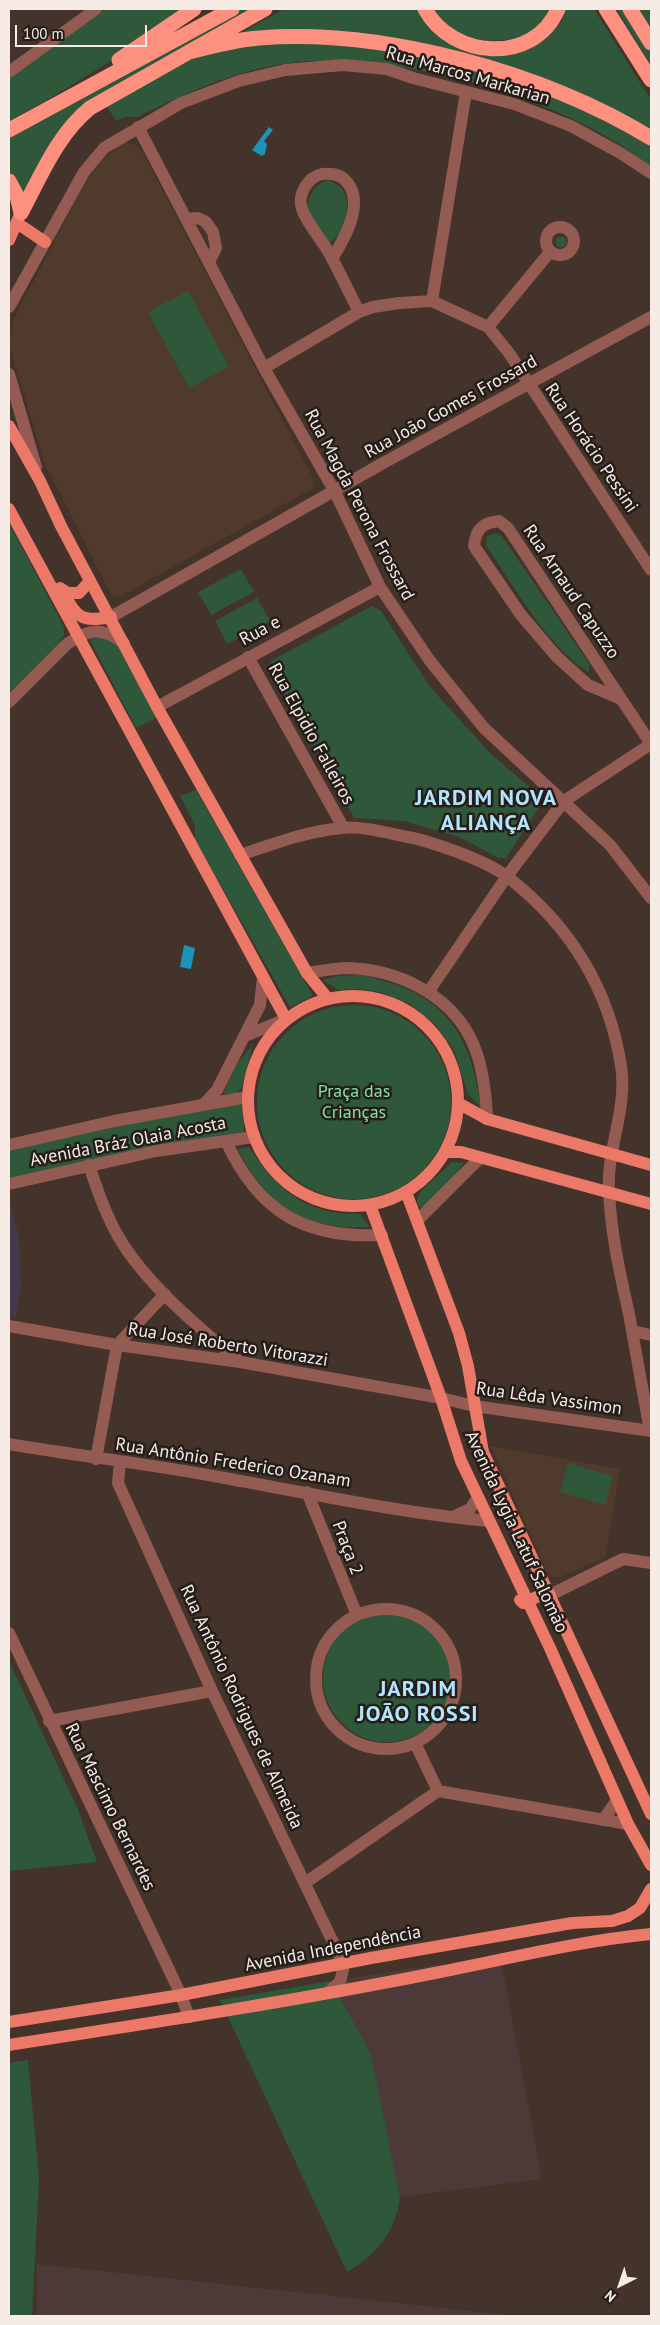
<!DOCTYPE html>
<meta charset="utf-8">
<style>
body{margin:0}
#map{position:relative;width:660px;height:2325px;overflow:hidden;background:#43332a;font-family:"PT Sans",sans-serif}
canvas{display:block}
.frame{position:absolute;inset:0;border:10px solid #f6ebe5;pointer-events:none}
.north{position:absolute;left:595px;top:2260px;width:50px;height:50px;-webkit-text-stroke:4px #241d19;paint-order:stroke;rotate:221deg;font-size:14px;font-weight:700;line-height:20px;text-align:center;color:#f6ebe5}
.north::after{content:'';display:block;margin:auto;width:18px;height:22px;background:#f6ebe5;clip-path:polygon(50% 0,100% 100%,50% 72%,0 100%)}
.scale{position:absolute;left:15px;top:25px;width:132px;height:22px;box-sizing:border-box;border:2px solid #f6ebe5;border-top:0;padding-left:6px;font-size:15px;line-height:18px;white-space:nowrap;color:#f6ebe5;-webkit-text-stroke:4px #241d19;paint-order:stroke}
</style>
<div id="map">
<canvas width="660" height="2325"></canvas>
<div class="frame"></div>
<div class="north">N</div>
<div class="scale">100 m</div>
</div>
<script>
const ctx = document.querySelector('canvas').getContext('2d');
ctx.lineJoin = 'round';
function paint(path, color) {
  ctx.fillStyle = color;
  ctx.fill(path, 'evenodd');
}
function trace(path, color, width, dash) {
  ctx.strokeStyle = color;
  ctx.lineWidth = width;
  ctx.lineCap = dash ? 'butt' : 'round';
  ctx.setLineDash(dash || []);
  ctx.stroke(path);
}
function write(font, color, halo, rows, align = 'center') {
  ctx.font = font + ' "PT Sans",sans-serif';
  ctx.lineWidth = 5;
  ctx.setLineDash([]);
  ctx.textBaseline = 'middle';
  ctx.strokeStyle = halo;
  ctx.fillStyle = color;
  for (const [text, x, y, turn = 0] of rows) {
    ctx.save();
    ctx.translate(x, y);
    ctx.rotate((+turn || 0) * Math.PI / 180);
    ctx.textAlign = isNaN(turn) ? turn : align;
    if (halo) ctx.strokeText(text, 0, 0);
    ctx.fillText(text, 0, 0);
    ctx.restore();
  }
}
paint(new Path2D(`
 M 9,1198 L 19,1237 L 21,1286 L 16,1318 L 9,1316 Z`), '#453a4a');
paint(new Path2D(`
 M 125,143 L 133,144 L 142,151 L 315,482 L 312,489 L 121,596 L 115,596 L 110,593 L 44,462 L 9,343 L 14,319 L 85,182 L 103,158 Z
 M 491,1446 L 620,1469 L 606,1557 L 561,1577 L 552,1577 L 546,1570 Z`), '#503a2c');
paint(new Path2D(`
 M 500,1955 L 542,2179 L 400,2197 L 371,2054 L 331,1981 Z
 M 37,2264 L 517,2316 L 37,2316 Z`), '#4e3939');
paint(new Path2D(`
 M 106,9 L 186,9 C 129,50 71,88 9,121 L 9,79 Z
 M 241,9 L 251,9 L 90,102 L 22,198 L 9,170 L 9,137 Z
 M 284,9 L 418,9 L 439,33 L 516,52 L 545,40 L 562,21 L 565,9 L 594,9 L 651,100 L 651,134 L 617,115 L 390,38 L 309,29 L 242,32 Z
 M 433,9 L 549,9 C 535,47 481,47 451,29 C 444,25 438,15 433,9 Z
 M 616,9 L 623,9 L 651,53 L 651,65 Z
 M 638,9 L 651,9 L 651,30 Z
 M 246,44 L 365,44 L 525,82 L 651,143 L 651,167 C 571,99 387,47 282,64 C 228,73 186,94 137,117 L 125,117 L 116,121 L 106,105 L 197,53 Z
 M 328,180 C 334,183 341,186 344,192 C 352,209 345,238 326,244 L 307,207 C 311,193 313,185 328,180 Z
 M555.5 242a5.5 5.5 0 1 1 11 0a5.5 5.5 0 1 1-11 0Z
 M 188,291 L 229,367 L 189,388 L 148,312 Z
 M 9,523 L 64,627 L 64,635 L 58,645 L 9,693 Z
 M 495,533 L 502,536 L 590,665 L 588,672 C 546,644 514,587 486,545 L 487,537 Z
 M 241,569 L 254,592 L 211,615 L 198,592 Z
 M 257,598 L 270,621 L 227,644 L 215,621 Z
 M 372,606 L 381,611 L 430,687 L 490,753 L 540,796 L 541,804 L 506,858 L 499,858 L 457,836 L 404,821 L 354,818 L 272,670 L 271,661 Z
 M 109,629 L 156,718 L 136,728 L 90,640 Z
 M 196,790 L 313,996 L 290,1007 L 195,840 L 195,825 L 180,796 Z
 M 358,975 C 439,988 471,1029 481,1108 L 468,1094 L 454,1050 L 435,1024 L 410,1004 L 380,992 L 358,989 L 338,990 L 323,980 L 337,976 Z
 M257 1102a97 97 0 1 1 194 0a97 97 0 1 1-194 0Z
 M 253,1044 L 242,1087 L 234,1095 L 223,1094 L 235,1067 Z
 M 241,1102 L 245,1138 L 9,1186 L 9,1146 Z
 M 249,1147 C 277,1190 306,1215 360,1214 L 370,1227 C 306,1231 267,1207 238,1149 Z
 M 452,1162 L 464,1163 C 453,1178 438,1202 420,1208 L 417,1201 L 420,1192 Z
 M 568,1463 L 613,1476 L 605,1505 L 560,1492 Z
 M323 1678a64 64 0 1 1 128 0a64 64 0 1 1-128 0Z
 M 9,1661 L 77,1807 L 97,1862 L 9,1871 Z
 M 331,1981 L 371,2054 L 400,2197 C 396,2231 376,2256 347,2272 L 220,2000 Z
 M 28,2060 L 39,2178 L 32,2316 L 9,2316 L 9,2063 Z`), '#2f583b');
paint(new Path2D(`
 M 269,127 L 273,130 L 264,141 L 267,144 L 265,154 L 262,156 L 252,150 Z
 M 184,945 L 195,948 L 191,969 L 180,967 Z`), '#1e92b8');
trace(new Path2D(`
 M 9,72 L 96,9
 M 138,127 L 264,368 L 335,492 L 380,587 L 430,661 L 484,728 L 610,845 L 651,898
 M 186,219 L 198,218 L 206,222 L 213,232 L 216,248 L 209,262
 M546 241a14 14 0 1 1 28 0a14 14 0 1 1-28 0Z
 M 332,259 C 345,238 367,200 344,179 C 339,174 329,173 322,174 C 308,177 297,194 302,209 C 307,223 320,238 328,251 C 339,271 349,292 359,312
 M 432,301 L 466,92
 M 9,307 L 84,172 L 104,148 L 181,103 L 239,81 L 285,70 L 343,65 L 387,69 L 413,78 L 514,104 L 571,126 L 622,154 L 651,173
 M 488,327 L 550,252
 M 264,368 L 359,312 L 373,307 L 399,303 L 432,301 L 488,327 L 509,353 L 651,570
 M 9,374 L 36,467
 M 111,617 L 385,462 L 651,317
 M 248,657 L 343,827
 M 621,699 L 588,685 L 557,657 L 521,615 L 474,546 C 476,529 482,523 499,521 L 508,528 L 651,744
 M 9,702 L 67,644 C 90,628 102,627 124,643
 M 157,707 L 380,587
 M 240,855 C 273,844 307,831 342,828 C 361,826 384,832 403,836 C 431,841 486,860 509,878 C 570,926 609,989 621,1066 C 628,1109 606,1150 609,1192 C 611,1234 620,1274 629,1314 C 636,1353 643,1392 650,1431
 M 307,973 C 320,971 335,968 349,968 C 397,970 447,993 470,1037 C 483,1062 486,1092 487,1119
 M 429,991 L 507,876 L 564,801 L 651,744
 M 245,1036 L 286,1019
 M 205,1103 L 217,1090 L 260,1005 L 263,977
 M 226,1141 C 258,1211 304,1239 382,1235
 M 9,1145 L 114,1121 L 247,1097
 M 89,1165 C 97,1189 105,1213 118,1236 C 145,1283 198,1327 240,1362
 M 9,1184 L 156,1151 L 254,1137
 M 417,1221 L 480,1158
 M 9,1326 L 117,1345 L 240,1362 L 441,1398 L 474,1406 L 651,1431
 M 632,1331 L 651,1335
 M 9,1444 C 79,1456 149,1464 219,1477 C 309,1493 399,1513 489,1521
 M 96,1459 L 117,1345 L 165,1294
 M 120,1461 L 118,1483 L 212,1691 L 344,1965 L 340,1982 L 328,1992
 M 307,1492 L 357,1615
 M 453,1517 L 470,1509 L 478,1497
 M 550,1595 L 623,1559 L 651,1563
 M316 1679a70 70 0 1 1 140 0a70 70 0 1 1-140 0Z
 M 9,1633 L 181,1995 L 189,2017
 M 49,1721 L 212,1691
 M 415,1743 L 438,1791
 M 603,1820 L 617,1800
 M 305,1883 L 438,1791 L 628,1824`), '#935b51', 12);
trace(new Path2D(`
 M 17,223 L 45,242
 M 9,240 L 19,217
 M 9,426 L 40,481 L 61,526 L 157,707 L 307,973 L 328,999
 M 9,509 L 286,1019
 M 60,588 L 68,593 L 79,593 L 90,581
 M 61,589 C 77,616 78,623 111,617
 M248 1101a105 105 0 1 1 210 0a105 105 0 1 1-210 0Z
 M 458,1103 L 487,1119 L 651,1165
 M 445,1152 L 461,1152 L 651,1204
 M 406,1192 L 459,1333 L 468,1366 L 483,1452 L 651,1814
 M 370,1205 L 441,1398 L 461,1461 L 550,1648 L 628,1824 L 651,1865
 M 520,1600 L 523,1603 L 539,1596 L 550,1595
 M 9,2022 L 181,1995 L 371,1958 L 572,1923 L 612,1921 L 628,1916 L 640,1908 L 651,1889
 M 9,2045 C 151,2023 294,2001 435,1973 C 507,1959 578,1941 651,1934`), '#ec7967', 12);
trace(new Path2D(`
 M 425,9 C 452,59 534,65 558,9
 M 606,9 L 651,80
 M 630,9 L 651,43
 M 189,52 C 212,46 235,40 259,38 C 385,28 544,73 651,138
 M 119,60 L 194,9
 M 9,130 L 232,9
 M 9,181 L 17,196 L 21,213
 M 21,213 C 41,176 57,135 90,108 L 265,9`), '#fe907f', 15);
write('18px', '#f6ebe5', '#241d19', [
 ["Rua Marcos Markarian",468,76,16],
 ["Rua João Gomes Frossard",451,407,-29],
 ["Rua Horácio Pessini",591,448,56],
 ["Rua Magda Perona Frossard",359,505,62],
 ["Rua Arnaud Capuzzo",571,592,56],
 ["Rua e",260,631,-28],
 ["Rua Elpidio Falleiros",311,734,61],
 ["Avenida Bráz Olaia Acosta",128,1142,-11],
 ["Rua José Roberto Vitorazzi",228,1345,9],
 ["Rua Lêda Vassimon",549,1399,8],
 ["Rua Antônio Frederico Ozanam",233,1463,9],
 ["Avenida Lygia Latuf Salomão",516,1532,65],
 ["Praça 2",347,1548,69],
 ["Rua Antônio Rodrigues de Almeida",241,1707,65],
 ["Rua Mascimo Bernardes",110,1807,64],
 ["Avenida Independência",333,1949,-11]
]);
write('18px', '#80e89f', '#241d19', [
 ["Praça das",354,1092],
 ["Crianças",354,1113]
]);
ctx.letterSpacing = '1px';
write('bold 22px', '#b3e4fb', '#241d19', [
 ["JARDIM NOVA",486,799],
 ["ALIANÇA",486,824],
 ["JARDIM",418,1690],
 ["JOÃO ROSSI",418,1715]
]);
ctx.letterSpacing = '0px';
</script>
